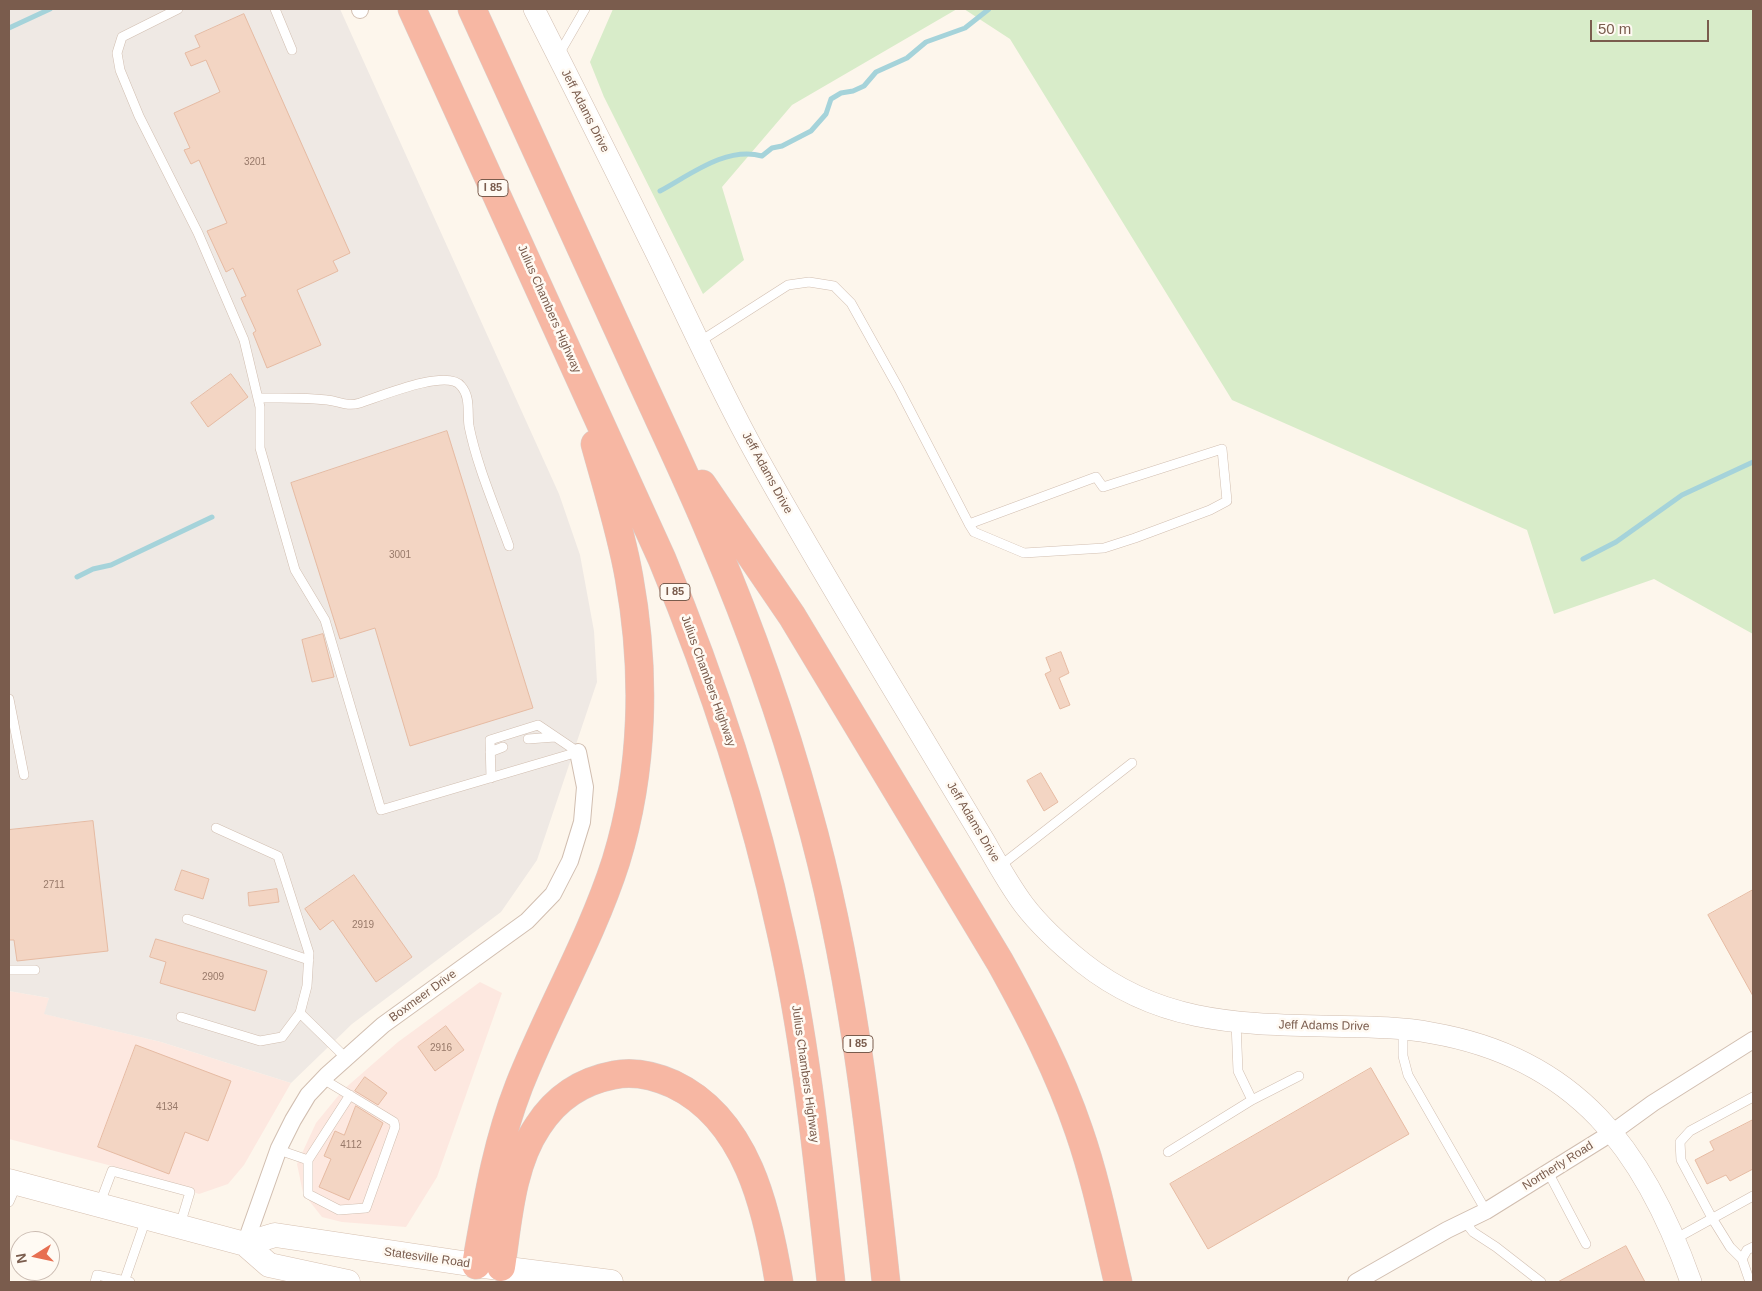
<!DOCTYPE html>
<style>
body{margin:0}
#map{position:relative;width:1762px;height:1291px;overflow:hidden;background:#fdf6ec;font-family:Arial,sans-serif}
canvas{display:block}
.frame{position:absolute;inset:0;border:10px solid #7a5c4d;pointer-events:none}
.north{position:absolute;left:10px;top:1231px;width:50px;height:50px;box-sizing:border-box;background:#fffaf3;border:1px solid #cabbb1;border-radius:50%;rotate:260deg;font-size:14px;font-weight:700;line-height:20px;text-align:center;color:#7a5c4d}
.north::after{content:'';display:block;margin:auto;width:18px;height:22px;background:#e76f51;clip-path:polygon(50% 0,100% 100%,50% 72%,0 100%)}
.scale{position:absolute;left:1590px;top:20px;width:119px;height:22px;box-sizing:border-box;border:2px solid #7a5c4d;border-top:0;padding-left:6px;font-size:15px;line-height:18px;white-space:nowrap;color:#7a5c4d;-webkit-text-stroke:4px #fffaf3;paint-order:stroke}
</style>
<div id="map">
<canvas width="1762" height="1291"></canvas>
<div class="frame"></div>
<div class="north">N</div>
<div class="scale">50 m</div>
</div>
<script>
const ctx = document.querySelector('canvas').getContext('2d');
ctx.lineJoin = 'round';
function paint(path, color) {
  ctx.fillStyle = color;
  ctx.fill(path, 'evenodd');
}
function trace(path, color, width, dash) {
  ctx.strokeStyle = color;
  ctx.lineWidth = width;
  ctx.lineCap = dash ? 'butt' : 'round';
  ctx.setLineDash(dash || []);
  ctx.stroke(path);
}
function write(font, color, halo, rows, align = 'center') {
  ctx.font = font + ' Arial,sans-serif';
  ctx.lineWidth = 5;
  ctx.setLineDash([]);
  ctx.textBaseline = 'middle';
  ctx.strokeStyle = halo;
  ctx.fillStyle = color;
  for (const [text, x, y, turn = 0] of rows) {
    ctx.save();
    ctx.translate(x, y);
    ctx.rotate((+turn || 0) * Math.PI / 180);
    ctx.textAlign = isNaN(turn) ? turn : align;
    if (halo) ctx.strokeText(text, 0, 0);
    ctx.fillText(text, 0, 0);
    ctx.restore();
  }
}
paint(new Path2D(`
 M 480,982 L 502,993 L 437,1177 L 406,1227 L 342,1222 L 322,1217 L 303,1193 L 297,1164 L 316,1123 L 343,1090 L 398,1042 Z
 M 9,991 L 49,998 L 45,1014 L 161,1042 L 291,1083 L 244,1165 L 228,1184 L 199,1194 L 131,1171 L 9,1139 Z`), '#fde8e0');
paint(new Path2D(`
 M 9,9 L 340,9 L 559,494 L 580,555 L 594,631 L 597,682 L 537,860 L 501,912 L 352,1024 L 291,1083 L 161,1042 L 44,1014 L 49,998 L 9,991 Z`), '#efe9e4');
paint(new Path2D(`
 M 613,9 L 957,9 L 792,105 L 722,187 L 744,260 L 703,294 L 604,97 L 590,62 Z
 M 964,9 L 1753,9 L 1753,634 L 1654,579 L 1554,614 L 1527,530 L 1232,400 L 1010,39 Z`), '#d8ecc9');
trace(new Path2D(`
 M 9,28 L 50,9
 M 660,191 C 690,175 726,146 762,156 L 772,148 L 782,146 L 811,131 L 826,114 L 831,99 L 841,93 L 853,91 L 864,86 L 876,72 L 907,58 L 926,42 L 965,28 L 989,9
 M 1583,559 L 1616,542 L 1682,495 L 1753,462
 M 77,577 L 93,569 L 111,565 L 212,517`), '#a5d3da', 5);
const building = new Path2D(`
 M 244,14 L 350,253 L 333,261 L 338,271 L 297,290 L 321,345 L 267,368 L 253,333 L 256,331 L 241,298 L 246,296 L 233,268 L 226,272 L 207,231 L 227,223 L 199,160 L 191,164 L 184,150 L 190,148 L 174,113 L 220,92 L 206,60 L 191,66 L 185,53 L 200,47 L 195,36 Z
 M 231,374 L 248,397 L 208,427 L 191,403 Z
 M 447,431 L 533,708 L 410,746 L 375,628 L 340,639 L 291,483 Z
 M 323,634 L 334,677 L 312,682 L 302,640 Z
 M 1061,652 L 1069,673 L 1059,678 L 1070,705 L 1060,709 L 1045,674 L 1051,671 L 1046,658 Z
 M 1041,773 L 1058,802 L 1044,811 L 1027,781 Z
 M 93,821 L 108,951 L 17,961 L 14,940 L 9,940 L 9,830 Z
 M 182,870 L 209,879 L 203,899 L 175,890 Z
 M 354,875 L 412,957 L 376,982 L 333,920 L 320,930 L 305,909 Z
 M 277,889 L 279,902 L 249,906 L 248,893 Z
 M 1753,890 L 1753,996 L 1708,915 Z
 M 156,939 L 267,971 L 255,1011 L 160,983 L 166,962 L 150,957 Z
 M 446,1026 L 464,1050 L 435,1071 L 418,1047 Z
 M 136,1045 L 231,1081 L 208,1141 L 185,1132 L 169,1174 L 98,1147 Z
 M 1371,1068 L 1409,1134 L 1208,1249 L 1170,1184 Z
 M 365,1077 L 387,1093 L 378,1105 L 355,1091 Z
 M 356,1106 L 383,1123 L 349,1200 L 319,1187 L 331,1159 L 324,1156 L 335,1131 L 344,1135 Z
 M 1753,1120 L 1753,1169 L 1730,1181 L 1726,1175 L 1707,1184 L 1695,1160 L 1714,1150 L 1710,1142 Z
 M 1626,1246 L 1645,1282 L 1558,1282 Z`);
paint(building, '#f3d5c3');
trace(building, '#e6bba3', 1);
const service = new Path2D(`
 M 178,9 L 122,37 L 117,53 L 120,70 L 139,116 L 198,233 L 244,340 L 260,407 L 260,448 L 295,570 L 325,620 L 381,810 L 578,752
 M 275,9 L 292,50
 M 559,54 L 585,9
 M 699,342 L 788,285 L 809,282 L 834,286 L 851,303 L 899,389 L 969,524 L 974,532 L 1024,553 L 1104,548 L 1135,538 L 1210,510 L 1227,501 L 1222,449 L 1103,487 L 1096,477 L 969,524
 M 258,398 C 281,398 304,397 327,400 C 339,401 346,407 360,403 C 379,397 447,368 461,386 C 471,397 467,413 469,426 C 477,466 495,507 509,546
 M 9,699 L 24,775
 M 528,739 L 555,737
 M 490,752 L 503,747
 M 491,778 L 490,740 L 538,725 L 578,752
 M 216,828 L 278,856 L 309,953 L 307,986 L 300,1013 L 346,1058
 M 1000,866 L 1132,763
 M 187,919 L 309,960
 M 9,970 L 35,970
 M 181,1017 L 260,1041 L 282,1037 L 300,1013
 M 1403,1030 L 1403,1056 L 1408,1075 L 1486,1211
 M 1252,1100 L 1299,1076
 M 279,1150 L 308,1160 L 308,1194 L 339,1210 L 366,1208 L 395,1127 L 394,1122 L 323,1079
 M 1168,1152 L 1252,1100 L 1238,1071 L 1236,1023
 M 308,1160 L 350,1095
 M 1548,1172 L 1586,1244
 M 9,1202 L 17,1184
 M 100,1203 L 112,1171 L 190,1192 L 180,1225
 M 1465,1222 L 1473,1232 L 1496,1247 L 1541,1282
 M 1675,1239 L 1753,1196
 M 1742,1259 L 1730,1247 L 1712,1218 L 1681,1160 L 1680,1142 L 1690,1131 L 1753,1097
 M 95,1282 L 97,1275 L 130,1282
 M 124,1282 L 146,1219
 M 1750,1282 L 1742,1259 L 1747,1250 L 1753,1247`);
const minor = new Path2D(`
 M 360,9 L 360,10
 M 245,1244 L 279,1148 L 293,1120 L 308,1095 L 327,1075 L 383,1025 L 527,921 L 553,894 L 570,861 L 582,822 L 585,787 L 578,752
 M 1356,1282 L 1447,1230 L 1486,1211 L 1613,1132 L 1653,1103 L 1753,1040`);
const tertiary = new Path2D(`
 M 534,9 C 573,86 612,163 650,241 C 685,311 716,382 753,449 C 804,542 859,632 913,722 C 937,762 961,802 985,842 C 997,863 1009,885 1024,905 C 1040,926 1062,946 1083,963 C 1156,1021 1232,1024 1321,1026 C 1358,1027 1395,1026 1432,1033 C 1577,1058 1645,1151 1691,1282`);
const secondary = new Path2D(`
 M 9,1181 L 245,1244 L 269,1265 L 348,1282
 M 245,1244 L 275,1235 L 476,1265 L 611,1282`);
const motorway = new Path2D(`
 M 412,9 L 662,559 C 712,680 753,803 781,932 C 807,1047 818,1165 831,1282
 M 472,9 C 525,126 579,243 632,360 C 659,420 688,479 713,540 C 750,627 782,717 807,808 C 851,963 869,1122 886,1282
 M 702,484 L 792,616 L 1000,962 C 1030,1016 1059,1072 1079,1131 C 1096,1180 1106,1231 1118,1282
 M 476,1265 C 487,1203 496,1145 519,1086 C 549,1010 591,939 616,861 C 644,770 646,671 629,577 C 621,532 607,488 595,444
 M 501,1267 C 508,1221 511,1166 538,1126 C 556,1098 582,1081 614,1075 C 633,1071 655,1076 673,1084 C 747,1119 767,1209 779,1282`);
trace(service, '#d1beb0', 10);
trace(minor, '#d1beb0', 18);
trace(tertiary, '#d1beb0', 22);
trace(secondary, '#d6c0b0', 25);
trace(motorway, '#dad1cd', 29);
trace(service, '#fff', 9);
trace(minor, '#fff', 16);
trace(tertiary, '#fff', 21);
trace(secondary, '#fff', 24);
trace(motorway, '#f7b7a3', 28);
write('10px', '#987a6a', null, [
 ["3201",255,162],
 ["3001",400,555],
 ["2711",54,885],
 ["2919",363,925],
 ["2909",213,977],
 ["2916",441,1048],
 ["4134",167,1107],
 ["4112",351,1145]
]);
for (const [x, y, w] of [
 [493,188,30],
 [675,592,30],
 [858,1044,30]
]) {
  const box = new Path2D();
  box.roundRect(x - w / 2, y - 8.5, w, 17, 4);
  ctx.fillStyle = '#fffaf3';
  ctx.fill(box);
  trace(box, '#7a5c4d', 1);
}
write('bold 11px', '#7a5c4d', null, [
 ["I 85",493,188],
 ["I 85",675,592],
 ["I 85",858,1044]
]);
write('12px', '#7a5c4d', '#fffaf3', [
 ["Jeff Adams Drive",585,111,63],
 ["Julius Chambers Highway",549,309,66],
 ["Jeff Adams Drive",767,473,61],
 ["Julius Chambers Highway",708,681,70],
 ["Jeff Adams Drive",973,822,59],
 ["Boxmeer Drive",423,996,-36],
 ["Jeff Adams Drive",1324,1026,1],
 ["Julius Chambers Highway",805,1074,82],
 ["Northerly Road",1558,1166,-32],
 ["Statesville Road",427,1258,8]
]);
</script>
